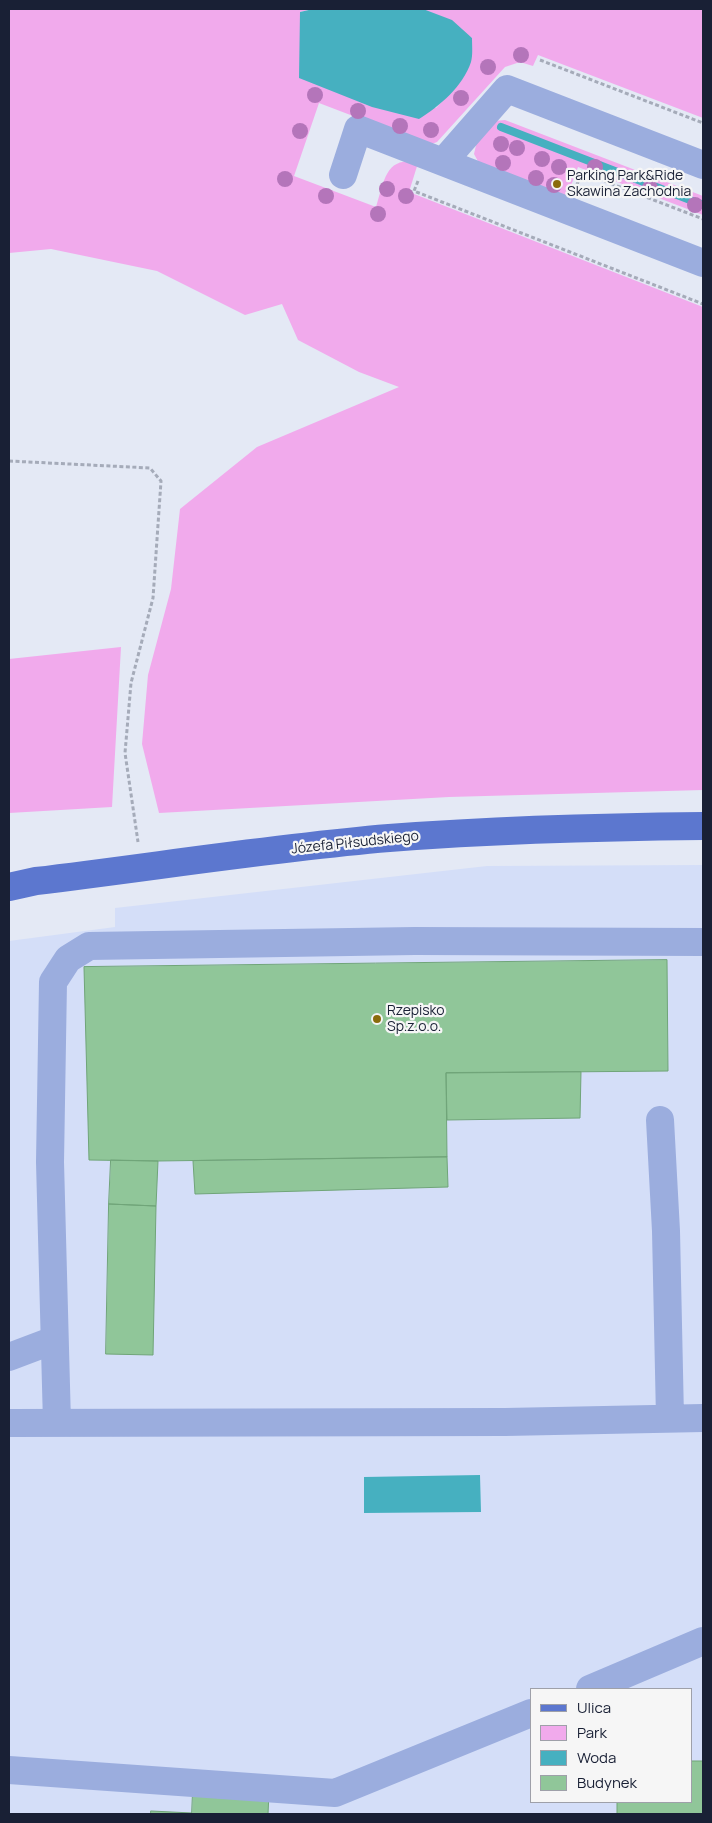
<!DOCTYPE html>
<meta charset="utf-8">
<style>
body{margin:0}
#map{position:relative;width:712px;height:1823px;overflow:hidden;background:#e4e9f5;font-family:Manrope,sans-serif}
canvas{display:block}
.frame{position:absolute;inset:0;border:10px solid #192035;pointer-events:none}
.legend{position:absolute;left:530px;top:1688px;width:162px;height:115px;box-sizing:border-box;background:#f6f6f6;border:1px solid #9ea0a9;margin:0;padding:6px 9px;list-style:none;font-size:15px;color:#192035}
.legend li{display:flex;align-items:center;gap:10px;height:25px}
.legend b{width:25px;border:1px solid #9ea0a9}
</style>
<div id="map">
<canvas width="712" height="1823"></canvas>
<div class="frame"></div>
<ul class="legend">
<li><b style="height:6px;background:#5c77cf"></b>Ulica</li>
<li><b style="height:14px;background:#f1aaec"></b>Park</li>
<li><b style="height:14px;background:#46b0c0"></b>Woda</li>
<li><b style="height:14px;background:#90c699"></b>Budynek</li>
</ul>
</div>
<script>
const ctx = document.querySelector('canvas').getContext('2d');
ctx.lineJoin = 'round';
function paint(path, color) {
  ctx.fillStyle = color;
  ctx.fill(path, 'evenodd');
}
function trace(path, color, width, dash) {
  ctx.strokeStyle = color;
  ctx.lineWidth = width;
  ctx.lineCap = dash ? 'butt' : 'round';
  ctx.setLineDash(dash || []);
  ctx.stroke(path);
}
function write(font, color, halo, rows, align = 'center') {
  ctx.font = font + ' Manrope,sans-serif';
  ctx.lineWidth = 4.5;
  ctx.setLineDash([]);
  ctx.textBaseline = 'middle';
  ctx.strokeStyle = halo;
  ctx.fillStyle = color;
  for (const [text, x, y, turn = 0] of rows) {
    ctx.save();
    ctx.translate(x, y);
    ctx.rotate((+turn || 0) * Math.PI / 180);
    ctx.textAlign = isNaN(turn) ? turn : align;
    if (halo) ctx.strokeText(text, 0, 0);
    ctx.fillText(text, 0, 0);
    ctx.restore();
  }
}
paint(new Path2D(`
 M 703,865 L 703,1814 L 9,1814 L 9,941 L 115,927 L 115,908 L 487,866 ZM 531,1689 L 691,1689 L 691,1802 L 531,1802 Z`), '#d4def8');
paint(new Path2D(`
 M 9,9 L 313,9 L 300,12 L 436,108 L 462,79 L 471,60 L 472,38 L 422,9 L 703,9 L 703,118 L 538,55 L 533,66 L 520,62 L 505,67 L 437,142 L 429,145 L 319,103 L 294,176 L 376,207 C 384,183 385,155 418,163 L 409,192 L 703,307 L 703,790 L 449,797 L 159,813 L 142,744 L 148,675 L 171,589 L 180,509 L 257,447 L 399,387 L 359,372 L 298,340 L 282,304 L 245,315 L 157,271 L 51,249 L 9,253 Z
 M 505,120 L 703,196 L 703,215 L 578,167 L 566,199 L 480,165 L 474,154 L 477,141 L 494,121 Z
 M 121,647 L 112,807 L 9,813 L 9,659 Z`), '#f1aaec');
paint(new Path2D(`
 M 313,9 L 423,9 L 452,20 L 472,38 C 472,46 473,55 471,62 C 463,86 440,106 419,119 L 372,107 L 299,78 L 300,12 Z
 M 480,1475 L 481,1512 L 364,1513 L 364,1477 Z`), '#46b0c0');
trace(new Path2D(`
 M 501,127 L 703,205`), '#46b0c0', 8);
const building = new Path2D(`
 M 667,960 L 668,1071 L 446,1073 L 447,1157 L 158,1161 L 89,1160 L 84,967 Z
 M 581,1072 L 580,1118 L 447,1120 L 446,1073 Z
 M 447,1157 L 448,1187 L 195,1194 L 193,1161 Z
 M 111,1160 L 158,1161 L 156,1206 L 109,1204 Z
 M 109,1204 L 156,1206 L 153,1355 L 106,1354 Z
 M 691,1761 L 703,1761 L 703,1814 L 617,1814 L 617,1802 L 691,1802 Z
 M 193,1791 L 269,1792 L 268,1814 L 192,1814 Z
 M 151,1811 L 192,1813 L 192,1814 L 151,1814 Z`);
paint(building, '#90c699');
trace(building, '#70a579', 1);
trace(new Path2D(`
 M 540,60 L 703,123
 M 418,181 L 414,191 L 703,304
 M 577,185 L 581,172 L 703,219
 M 9,461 L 150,468 L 161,481 L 153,598 L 131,683 L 125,753 L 138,842`), '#a5abb9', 3, [4, 2.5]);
trace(new Path2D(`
 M 443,162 L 507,89 L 703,165
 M 343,175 L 358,129 L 703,263
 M 660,1120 L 666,1231 L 670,1418
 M 9,1357 L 54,1340
 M 9,1423 L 505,1422 L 703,1418
 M 57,1423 L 50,1162 L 53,982 L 68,959 L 89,946 L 415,941 L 703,942
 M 590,1689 L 703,1641
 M 9,1770 L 335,1793 L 531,1713`), '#9badde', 28);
trace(new Path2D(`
 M 9,887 L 36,881 C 153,867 271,848 389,838 C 494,830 598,827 703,826`), '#5c77cf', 28);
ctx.fillStyle = '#b475ba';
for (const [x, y] of [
 [521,55],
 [488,67],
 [315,95],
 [461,98],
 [358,111],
 [400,126],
 [431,130],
 [300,131],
 [501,144],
 [517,148],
 [542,159],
 [503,163],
 [559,167],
 [595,167],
 [536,178],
 [285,179],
 [554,185],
 [650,188],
 [387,189],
 [326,196],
 [406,196],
 [695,205],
 [378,214]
]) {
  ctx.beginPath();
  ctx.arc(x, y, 8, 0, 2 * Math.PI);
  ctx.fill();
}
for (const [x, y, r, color] of [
 [557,184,5,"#8a6c0c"],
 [377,1019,5,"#8a6c0c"]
]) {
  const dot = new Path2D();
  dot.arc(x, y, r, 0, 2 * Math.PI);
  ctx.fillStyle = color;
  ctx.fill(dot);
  trace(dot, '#f6f6f6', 2);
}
write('14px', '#192035', '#f6f6f6', [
 ["Parking Park&Ride",567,176],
 ["Skawina Zachodnia",567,192],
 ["Rzepisko",387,1011],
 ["Sp.z.o.o.",387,1027]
], 'left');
write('14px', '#192035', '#f6f6f6', [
 ["Józefa Piłsudskiego",355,843,-6]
]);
</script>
